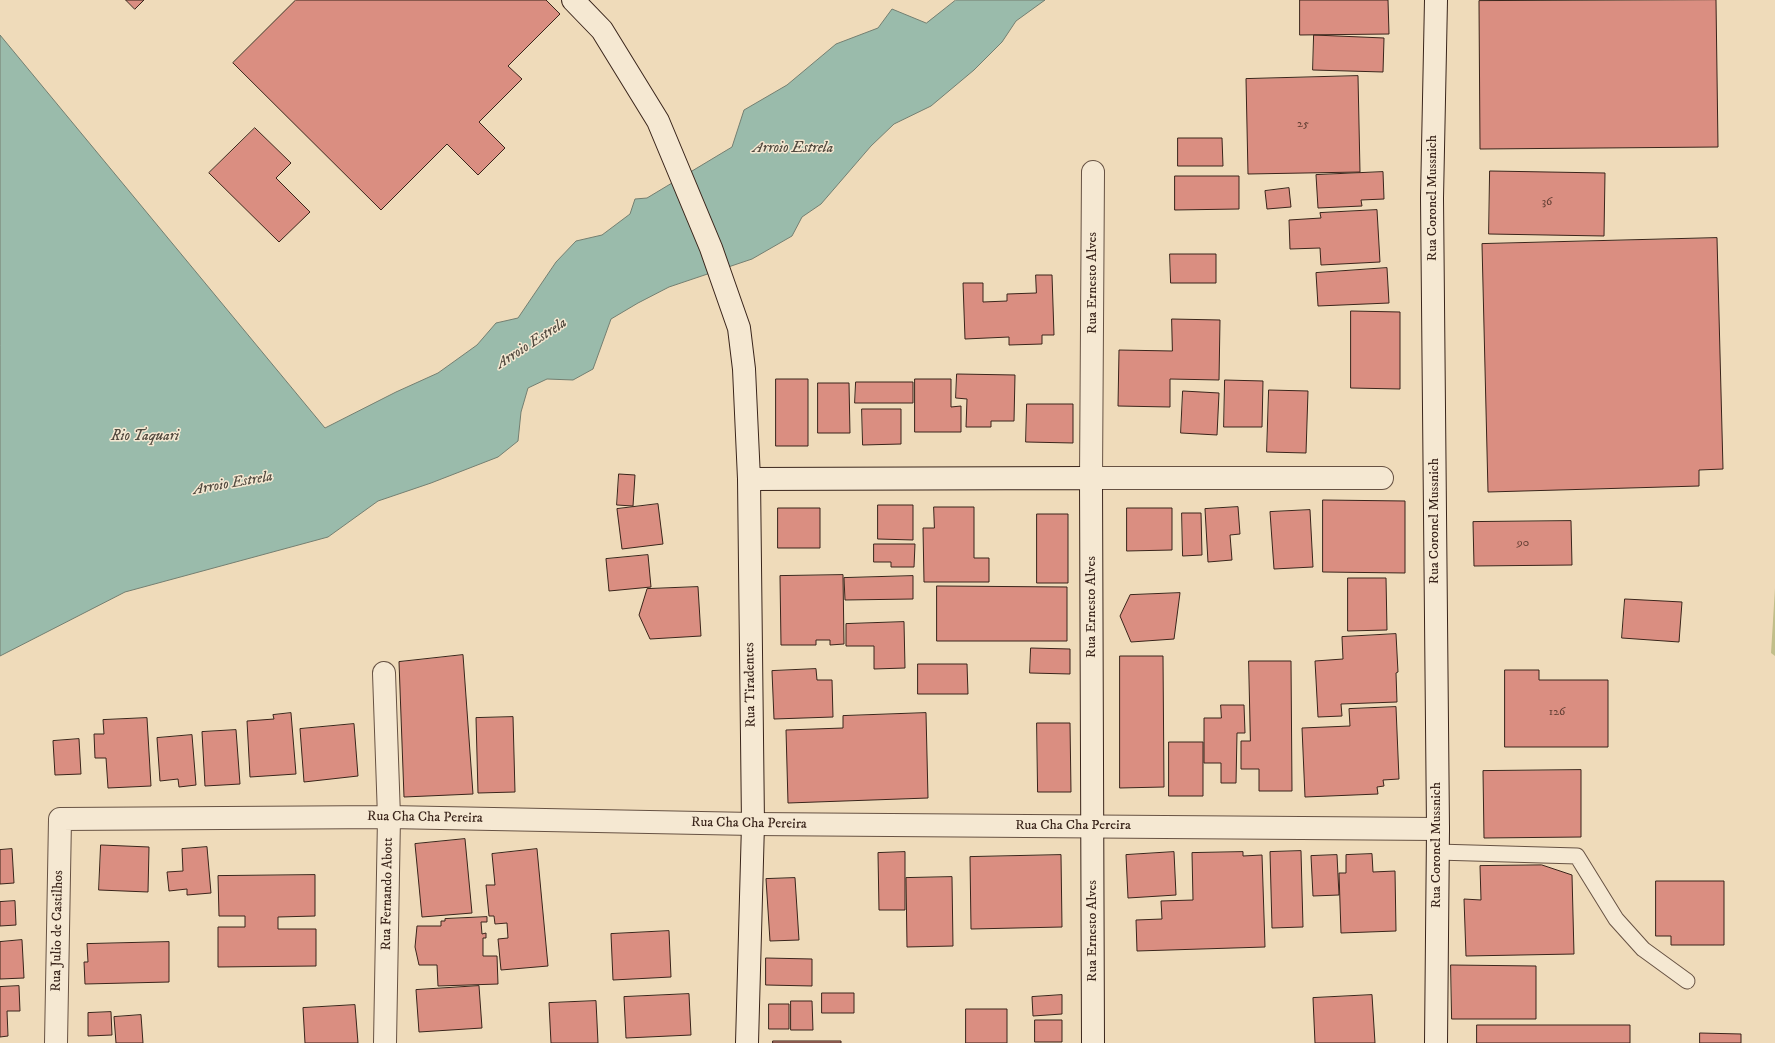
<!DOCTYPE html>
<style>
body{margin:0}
canvas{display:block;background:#efdbba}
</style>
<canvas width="1775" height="1043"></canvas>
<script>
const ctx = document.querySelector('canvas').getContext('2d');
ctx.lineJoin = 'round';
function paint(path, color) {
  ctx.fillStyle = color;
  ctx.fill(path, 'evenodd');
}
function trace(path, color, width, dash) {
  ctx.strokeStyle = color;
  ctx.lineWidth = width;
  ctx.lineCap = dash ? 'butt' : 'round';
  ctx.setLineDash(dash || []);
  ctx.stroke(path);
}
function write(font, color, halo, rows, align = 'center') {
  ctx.font = font + ' "IM FELL DW Pica",serif';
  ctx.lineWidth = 3;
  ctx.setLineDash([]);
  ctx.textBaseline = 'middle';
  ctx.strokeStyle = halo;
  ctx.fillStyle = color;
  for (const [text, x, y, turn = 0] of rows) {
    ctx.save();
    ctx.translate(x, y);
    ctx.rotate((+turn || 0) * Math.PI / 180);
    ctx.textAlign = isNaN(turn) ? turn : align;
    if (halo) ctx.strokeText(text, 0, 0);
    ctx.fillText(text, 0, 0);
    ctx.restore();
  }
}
paint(new Path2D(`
 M 1775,588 L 1775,656 L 1771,653 Z`), '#c1be8a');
const water = new Path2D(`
 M 956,0 L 1045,0 L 1016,21 L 1002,42 L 974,70 L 931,106 L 894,124 L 871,146 L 821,204 L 802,217 L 792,236 L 752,259 L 669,287 L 638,303 L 611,319 L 593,369 L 573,380 L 547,379 L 528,388 L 521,412 L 518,441 L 498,457 L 431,483 L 378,501 L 328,537 L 125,592 L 0,656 L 0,35 L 325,428 L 396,392 L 438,373 L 477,345 L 496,323 L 518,318 L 556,262 L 576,241 L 602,235 L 630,214 L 635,199 L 647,198 L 732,147 L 744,110 L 787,85 L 836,44 L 878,28 L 892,9 L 926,23 Z`);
paint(water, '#9abbab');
trace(water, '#747f71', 1);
const building = new Path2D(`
 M 126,0 L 144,0 L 135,9 Z
 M 296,0 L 546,0 L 560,14 L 508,66 L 522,79 L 479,122 L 505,148 L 478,175 L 447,144 L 381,210 L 233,63 Z
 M 1300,0 L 1388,0 L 1389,34 L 1300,35 Z
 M 1716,0 L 1718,147 L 1480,149 L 1479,1 Z
 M 1314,35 L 1384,38 L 1383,72 L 1313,70 Z
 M 1358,76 L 1360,172 L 1248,174 L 1246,79 Z
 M 255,128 L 291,163 L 276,178 L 310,212 L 279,242 L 209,173 Z
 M 1178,138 L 1222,138 L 1223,166 L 1178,166 Z
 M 1490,171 L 1605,173 L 1604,236 L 1489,234 Z
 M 1383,172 L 1384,199 L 1361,200 L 1362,206 L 1318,208 L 1316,175 Z
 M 1175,176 L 1239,176 L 1239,209 L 1175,210 Z
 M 1289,188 L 1291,207 L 1267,209 L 1265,191 Z
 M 1377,210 L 1380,262 L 1321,265 L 1320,248 L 1290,249 L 1289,220 L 1321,218 L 1320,213 Z
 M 1717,238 L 1723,469 L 1699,470 L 1699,486 L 1488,492 L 1482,244 Z
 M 1170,254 L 1216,254 L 1216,283 L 1171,283 Z
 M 1387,268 L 1389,303 L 1318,306 L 1316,273 Z
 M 1036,275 L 1052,275 L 1054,335 L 1042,335 L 1042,344 L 1009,345 L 1009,337 L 965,339 L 963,283 L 983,283 L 983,302 L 1007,301 L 1007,294 L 1036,293 Z
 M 1351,311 L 1400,312 L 1400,389 L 1351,388 Z
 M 1172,319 L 1220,320 L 1219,380 L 1170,379 L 1170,407 L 1118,406 L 1119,350 L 1172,351 Z
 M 957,374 L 1015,375 L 1014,421 L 991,421 L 991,427 L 966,427 L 967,399 L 956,398 Z
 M 776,379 L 808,379 L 808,446 L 776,446 Z
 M 915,379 L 951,379 L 951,407 L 961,406 L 961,432 L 915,432 Z
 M 1225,380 L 1263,381 L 1262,427 L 1224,427 Z
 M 856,382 L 913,382 L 913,403 L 855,403 Z
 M 818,383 L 849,383 L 850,433 L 818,433 Z
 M 1269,390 L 1308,391 L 1306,453 L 1267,452 Z
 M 1183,391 L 1219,393 L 1217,435 L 1181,433 Z
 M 1027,404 L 1073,404 L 1073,443 L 1026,442 Z
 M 862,409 L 901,409 L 901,444 L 863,445 Z
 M 619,474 L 635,475 L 633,506 L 617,505 Z
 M 1323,500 L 1405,501 L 1405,573 L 1323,572 Z
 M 658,504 L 663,544 L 622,549 L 617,509 Z
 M 878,505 L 913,505 L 913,540 L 878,539 Z
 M 934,507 L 974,507 L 974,558 L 989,558 L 989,582 L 924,582 L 923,528 L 934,528 Z
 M 1238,507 L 1240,534 L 1230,535 L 1232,560 L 1208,562 L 1205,509 Z
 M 778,508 L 820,508 L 820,548 L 778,548 Z
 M 1127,508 L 1172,508 L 1172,550 L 1127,551 Z
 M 1310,510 L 1313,567 L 1274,569 L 1270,512 Z
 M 1182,513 L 1201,513 L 1202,555 L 1183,556 Z
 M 1037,514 L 1068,514 L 1068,583 L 1037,583 Z
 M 1571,521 L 1572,565 L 1474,566 L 1473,522 Z
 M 874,544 L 915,544 L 914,567 L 891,567 L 891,562 L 874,562 Z
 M 648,555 L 651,587 L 609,591 L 606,559 Z
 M 843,575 L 844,644 L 830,645 L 830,640 L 816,640 L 816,645 L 781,645 L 780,576 Z
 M 913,576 L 913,599 L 845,600 L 844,578 Z
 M 1348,578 L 1386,578 L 1387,630 L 1348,631 Z
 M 937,586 L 1067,587 L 1067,641 L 937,641 Z
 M 698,587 L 701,636 L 650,639 L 639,615 L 647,589 Z
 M 1180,593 L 1174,639 L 1131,642 L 1120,616 L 1130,595 Z
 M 1625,599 L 1682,602 L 1679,642 L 1622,638 Z
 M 904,622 L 905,668 L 874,669 L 874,646 L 846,646 L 846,624 Z
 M 1396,634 L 1398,672 L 1396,673 L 1397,702 L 1341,704 L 1342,716 L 1318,717 L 1315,661 L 1343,659 L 1342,637 Z
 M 1031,648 L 1070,649 L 1070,674 L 1030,673 Z
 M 463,655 L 473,794 L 404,797 L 399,662 Z
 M 1120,656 L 1163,656 L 1164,787 L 1120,788 Z
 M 1249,661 L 1291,661 L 1292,791 L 1259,791 L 1259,769 L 1241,769 L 1241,741 L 1250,741 Z
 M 918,664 L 967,664 L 968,694 L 918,694 Z
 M 816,669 L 817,680 L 832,680 L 833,717 L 774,719 L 772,671 Z
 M 1505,670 L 1539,670 L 1539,680 L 1608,680 L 1608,747 L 1505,747 Z
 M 1221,705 L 1244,705 L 1245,733 L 1237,733 L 1236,783 L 1221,783 L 1221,763 L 1204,763 L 1204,718 L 1221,718 Z
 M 1396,707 L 1399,779 L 1383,780 L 1384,786 L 1377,787 L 1378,794 L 1305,797 L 1302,728 L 1350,726 L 1349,709 Z
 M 291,713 L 296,774 L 250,777 L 247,721 L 274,719 L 273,715 Z
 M 926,713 L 928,798 L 788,803 L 786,730 L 843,728 L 843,716 Z
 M 513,717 L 515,792 L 478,793 L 476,718 Z
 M 147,718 L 151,786 L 108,788 L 106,758 L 95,758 L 94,734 L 104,734 L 103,720 Z
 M 1037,723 L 1070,723 L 1071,792 L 1038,792 Z
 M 354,724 L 358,776 L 304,782 L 300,729 Z
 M 236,730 L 240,784 L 205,786 L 202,732 Z
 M 192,735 L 196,785 L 179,787 L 178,779 L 160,781 L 157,738 Z
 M 79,739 L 81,774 L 55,775 L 53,741 Z
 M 1169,742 L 1203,742 L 1203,796 L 1169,796 Z
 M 1581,770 L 1581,837 L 1484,838 L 1483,771 Z
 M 465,839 L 472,913 L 422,917 L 415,844 Z
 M 101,845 L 149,847 L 148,892 L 99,890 Z
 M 207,847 L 211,893 L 187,895 L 187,889 L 169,891 L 167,872 L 183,871 L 182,849 Z
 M 12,849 L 14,883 L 0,884 L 0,850 Z
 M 537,849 L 548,966 L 501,970 L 498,939 L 508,938 L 507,923 L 495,924 L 494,916 L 489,916 L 486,885 L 495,885 L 492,854 Z
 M 1301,851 L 1303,927 L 1272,928 L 1270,852 Z
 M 905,852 L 905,910 L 879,910 L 878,853 Z
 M 1174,852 L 1176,895 L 1128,898 L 1126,855 Z
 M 1243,852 L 1243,856 L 1262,855 L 1265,947 L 1137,951 L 1136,920 L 1162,919 L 1161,901 L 1193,900 L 1192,853 Z
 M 1372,854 L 1373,872 L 1395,871 L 1396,931 L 1341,933 L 1339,873 L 1346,873 L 1346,855 Z
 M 1061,855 L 1062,927 L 971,929 L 970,857 Z
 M 1337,855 L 1339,895 L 1313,896 L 1311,856 Z
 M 1542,865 L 1572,875 L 1574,954 L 1466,956 L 1464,899 L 1481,900 L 1480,866 Z
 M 315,875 L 315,916 L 278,917 L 278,929 L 316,929 L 316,966 L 218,967 L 218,927 L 245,927 L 245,916 L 219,916 L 218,876 Z
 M 952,877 L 953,946 L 907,947 L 906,878 Z
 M 795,878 L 799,940 L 770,941 L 766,879 Z
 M 1656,881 L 1724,881 L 1724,945 L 1671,945 L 1671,936 L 1656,936 Z
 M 15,901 L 16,925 L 0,926 L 0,902 Z
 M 487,917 L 487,922 L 481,922 L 482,934 L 486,933 L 486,938 L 483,938 L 483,956 L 497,956 L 498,984 L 438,986 L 437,965 L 419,965 L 415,947 L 417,926 L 441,926 L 441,921 L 445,921 L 445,919 Z
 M 669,931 L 671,977 L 613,980 L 611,934 Z
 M 22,940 L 24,978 L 0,979 L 0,942 Z
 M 169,942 L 169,982 L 85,984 L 84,962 L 88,962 L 87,944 Z
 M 766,958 L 812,959 L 812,986 L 766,985 Z
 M 1451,965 L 1536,966 L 1536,1019 L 1452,1019 Z
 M 19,986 L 20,1011 L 7,1011 L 8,1036 L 0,1037 L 0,987 Z
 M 479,986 L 482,1028 L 419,1032 L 416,990 Z
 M 822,993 L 854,993 L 854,1013 L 822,1013 Z
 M 689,994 L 691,1035 L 626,1038 L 624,997 Z
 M 1062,995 L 1062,1014 L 1033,1016 L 1032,997 Z
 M 1372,995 L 1375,1043 L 1315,1043 L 1313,998 Z
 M 596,1001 L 598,1043 L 551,1043 L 549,1003 Z
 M 791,1001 L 812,1001 L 813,1030 L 791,1030 Z
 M 769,1004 L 789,1004 L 789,1029 L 769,1029 Z
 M 355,1005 L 358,1043 L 305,1043 L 303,1008 Z
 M 966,1009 L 1007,1009 L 1007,1043 L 966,1043 Z
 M 111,1012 L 112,1035 L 88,1036 L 88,1013 Z
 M 141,1015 L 143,1043 L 116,1043 L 114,1017 Z
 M 1035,1020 L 1062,1020 L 1062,1042 L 1035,1042 Z
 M 1477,1025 L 1630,1025 L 1630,1043 L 1477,1043 Z
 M 1700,1033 L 1741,1034 L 1741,1043 L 1700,1043 Z
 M 773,1041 L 841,1041 L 841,1043 L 773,1043 Z`);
paint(building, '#da8e81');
trace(building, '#3a251b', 1);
const lane = new Path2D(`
 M 1437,852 L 1577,856 L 1616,919 L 1643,949 L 1687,981`);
const street = new Path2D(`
 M 1093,172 L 1091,478 L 1382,478
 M 384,673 L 389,817 L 385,1043
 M 56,1043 L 60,819 L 389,817 L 753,824 L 1438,829`);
const secondary = new Path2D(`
 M 573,0 L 602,30 L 658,121 L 711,248 L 739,328 L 744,369 L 749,479 L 753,824 L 747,1043
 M 749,479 L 1091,478 L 1093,1043
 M 1436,1043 L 1438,829 L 1432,198 L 1436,0`);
trace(lane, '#675243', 17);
trace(street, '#675243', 24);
trace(secondary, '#3a251b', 24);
trace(lane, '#f5e8d2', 15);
trace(street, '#f5e8d2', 22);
trace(secondary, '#f5e8d2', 22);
write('12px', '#623f34', null, [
 ["25",1303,125],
 ["36",1547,203],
 ["90",1523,544],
 ["126",1557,713]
]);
write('14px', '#3a251b', '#f5e8d2', [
 ["Rua Coronel Mussnich",1433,198,-90],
 ["Rua Ernesto Alves",1093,283,-90],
 ["Rua Coronel Mussnich",1435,521,-90],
 ["Rua Ernesto Alves",1092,607,-90],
 ["Rua Tiradentes",751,685,-91],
 ["Rua Cha Cha Pereira",425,818,1],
 ["Rua Cha Cha Pereira",749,824,1],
 ["Rua Cha Cha Pereira",1073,826],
 ["Rua Coronel Mussnich",1437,845,-90],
 ["Rua Fernando Abott",388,894,-89],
 ["Rua Julio de Castilhos",58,931,-89],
 ["Rua Ernesto Alves",1093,931,-90]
]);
write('italic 15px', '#524a3f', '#f5e8d2', [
 ["Arroio Estrela",793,149],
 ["Arroio Estrela",532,344,-33],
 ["Rio Taquari",145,437],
 ["Arroio Estrela",233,484,-10]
]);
</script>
